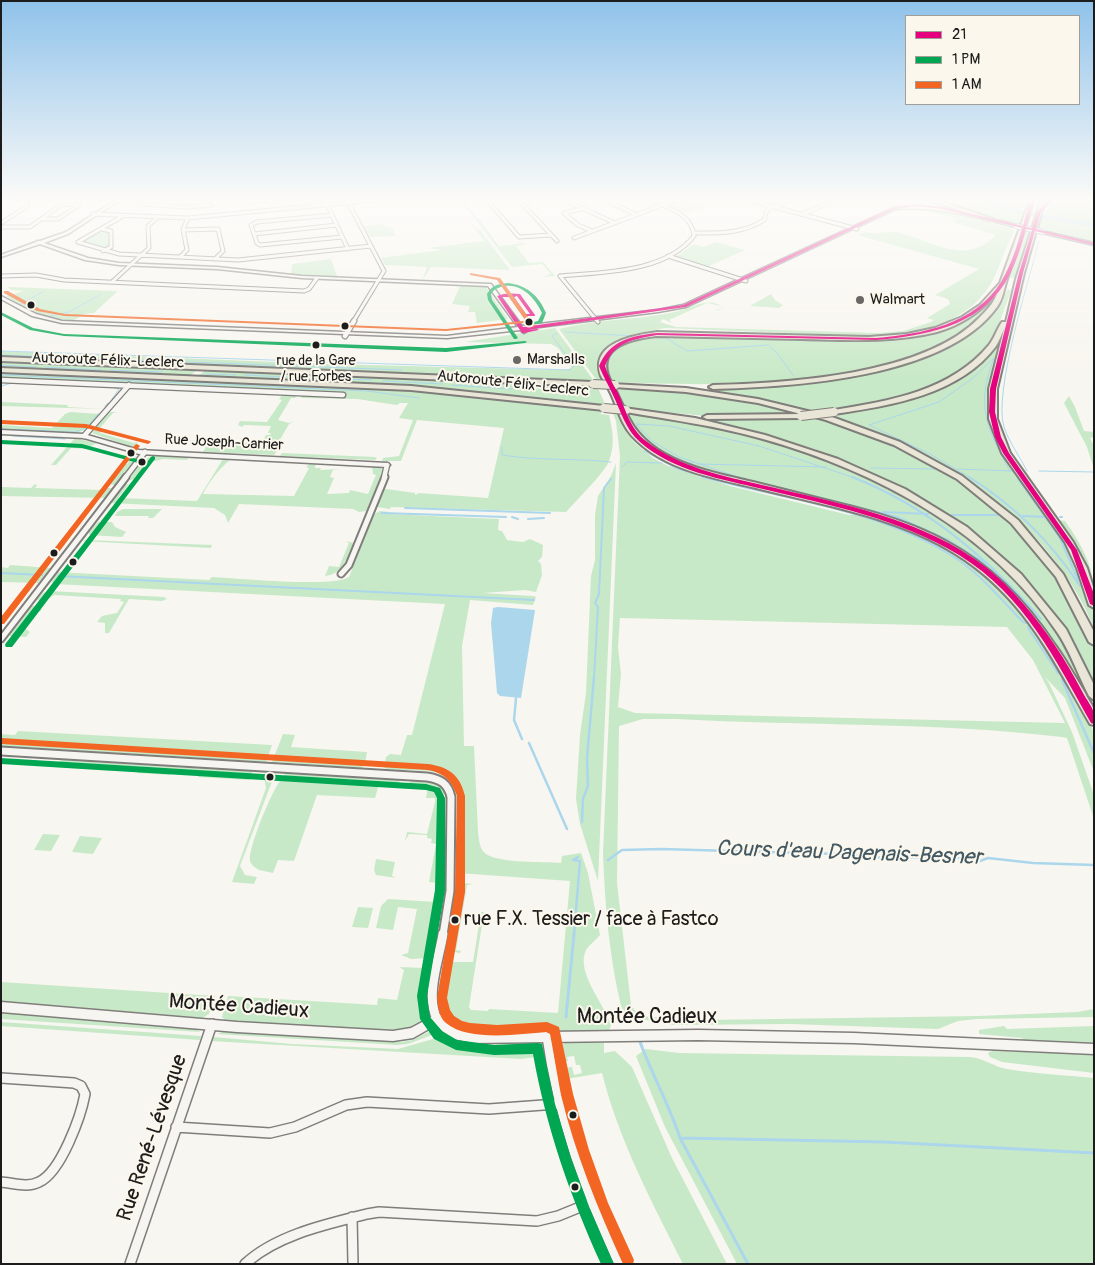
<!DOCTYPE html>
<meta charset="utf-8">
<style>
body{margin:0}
#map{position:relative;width:1095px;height:1265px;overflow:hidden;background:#f8f6f0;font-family:Pangolin,sans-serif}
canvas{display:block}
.frame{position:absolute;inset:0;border:2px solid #1c1c1c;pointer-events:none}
.legend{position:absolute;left:905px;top:15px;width:175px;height:90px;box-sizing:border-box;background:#fbf7ec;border:1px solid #a29f99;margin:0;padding:6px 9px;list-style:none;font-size:15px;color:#1c1c1c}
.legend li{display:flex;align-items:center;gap:10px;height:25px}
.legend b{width:25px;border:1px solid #a29f99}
</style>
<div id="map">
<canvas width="1095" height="1265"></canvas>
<div class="frame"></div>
<ul class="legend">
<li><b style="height:6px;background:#e5007d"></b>21</li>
<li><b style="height:6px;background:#00a651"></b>1 PM</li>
<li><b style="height:6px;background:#f26522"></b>1 AM</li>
</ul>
</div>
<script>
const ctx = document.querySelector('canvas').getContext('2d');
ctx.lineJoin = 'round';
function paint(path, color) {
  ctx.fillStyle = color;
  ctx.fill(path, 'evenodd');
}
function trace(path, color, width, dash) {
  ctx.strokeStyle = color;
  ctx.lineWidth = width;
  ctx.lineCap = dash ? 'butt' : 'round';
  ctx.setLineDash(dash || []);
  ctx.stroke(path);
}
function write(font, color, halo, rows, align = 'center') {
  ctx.font = font + ' Pangolin,sans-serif';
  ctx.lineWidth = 4;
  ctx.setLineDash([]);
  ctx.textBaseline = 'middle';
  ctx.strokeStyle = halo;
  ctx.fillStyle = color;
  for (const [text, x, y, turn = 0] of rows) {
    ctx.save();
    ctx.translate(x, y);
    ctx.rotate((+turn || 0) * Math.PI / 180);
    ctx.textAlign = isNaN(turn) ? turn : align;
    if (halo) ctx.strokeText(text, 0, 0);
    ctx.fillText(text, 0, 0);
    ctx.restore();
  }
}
paint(new Path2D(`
 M 460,200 L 464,200 L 499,246 L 524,243 L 525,245 L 516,246 L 529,263 L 543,262 L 555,276 L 543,277 L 551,274 L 542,264 L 512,267 Z
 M 683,200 L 712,203 L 705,205 L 705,208 L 685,213 L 667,205 Z
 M 924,200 L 1027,200 L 1026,207 L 1014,211 L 1024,212 L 1020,225 Z
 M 1054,200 L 1094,200 L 1094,242 L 1037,229 L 1043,215 L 1060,217 L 1044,213 Z
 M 912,207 L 934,209 L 1012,228 L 1015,231 C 999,257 999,283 973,305 C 923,347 846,335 786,333 C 746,331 706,330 665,328 L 630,335 L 633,337 L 604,354 L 606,382 L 598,382 L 559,329 C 597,319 637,320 675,312 C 689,309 711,295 723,308 C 721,310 718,311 715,310 L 722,309 L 721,306 L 707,303 L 669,320 L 672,323 L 663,319 L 660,322 L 676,327 L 878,333 L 903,331 L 931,322 L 934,320 L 927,318 L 950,304 L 948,299 L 935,295 L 979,269 L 857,235 C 864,231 868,233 876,233 C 882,233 889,231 895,232 C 932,239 962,268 996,235 L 952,222 L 957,219 Z
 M 383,224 L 386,227 L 391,227 L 396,236 L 370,237 L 363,226 Z
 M 471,224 L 481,231 L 510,270 L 431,267 L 422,281 L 427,267 L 385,265 L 381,258 L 441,250 L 428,248 L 484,241 Z
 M 1025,229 L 1031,230 L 1016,277 L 1010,278 Z
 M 102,230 L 109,231 L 109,246 L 104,249 L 81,242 Z
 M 716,242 L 745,250 L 707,267 L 675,257 L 694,244 L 704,247 Z
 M 331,259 L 338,278 L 291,275 L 292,264 Z
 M 461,284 L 485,286 L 508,319 L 477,323 L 475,312 L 468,312 L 470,306 L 452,304 Z
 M 8,287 L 118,291 L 94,313 L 84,314 L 73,321 C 47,319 27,310 6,296 L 24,291 L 11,290 Z
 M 1008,289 L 1011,291 L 992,343 L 968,367 L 936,384 L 901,397 L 817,412 L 759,398 L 704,389 L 790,385 L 849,376 L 934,352 L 977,328 L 992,315 Z
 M 771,294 L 775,300 L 783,305 L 779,308 L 750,306 Z
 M 995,294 C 997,301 983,315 977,320 C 898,392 713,386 612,382 L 605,367 L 608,355 L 620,345 L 654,335 L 858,340 C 890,340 930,341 957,323 C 970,314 982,304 995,294 Z
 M 555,328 L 594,381 L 1,357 L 1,351 L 326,364 L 566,370 L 571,368 L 570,364 L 558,348 L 551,344 L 464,342 Z
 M 1002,339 C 997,361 987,387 989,410 C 991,438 1008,460 1024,481 C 1055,524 1094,572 1094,628 C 1049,516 936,450 826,415 C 878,409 974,388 1002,339 Z
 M 1,361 L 171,368 L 196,371 L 189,376 L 1,369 Z
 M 206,370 L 597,386 L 606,406 L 431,388 L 205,377 L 199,375 Z
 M 1,373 L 414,391 L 605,411 L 600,414 L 609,415 C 613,431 615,445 609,461 C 606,471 575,502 566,512 L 391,507 L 390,509 L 377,507 L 383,490 L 386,489 L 415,493 L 415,495 L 419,493 L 488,498 L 504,428 L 417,420 L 401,461 L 382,461 L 383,458 L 399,456 L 413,420 L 399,418 L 408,403 L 400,403 L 397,405 L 357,399 L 301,398 L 303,395 L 345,396 L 346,393 L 1,378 Z
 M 614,387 L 659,389 L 731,397 L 807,413 L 706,416 L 623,408 Z
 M 283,394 L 297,395 L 295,398 L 291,398 L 278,420 L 289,423 L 294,421 L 289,424 L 274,450 L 277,451 L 274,455 L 203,452 L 209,442 L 160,440 L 214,441 L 211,446 L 230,447 L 233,442 L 261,443 L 266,435 L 270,435 L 271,433 L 268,433 L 271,426 L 244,425 L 242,427 L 238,425 L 240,421 L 267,422 L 282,400 L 279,399 Z
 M 1069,396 L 1075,407 L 1084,431 L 1094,432 L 1094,437 L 1090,438 L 1094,446 L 1094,469 L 1087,447 L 1064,403 Z
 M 1,402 L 68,405 L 67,407 L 104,409 L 1,406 Z
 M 612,411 L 619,412 L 626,432 L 635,443 L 653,458 L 668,466 L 730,486 L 849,515 L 858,515 L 903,528 L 948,550 L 973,568 L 1016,604 L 1029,620 L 1080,701 L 1094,733 L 1094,772 L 1065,698 L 1045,677 L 1049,683 L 1072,732 L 1094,795 L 1094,819 L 1067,738 L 1062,737 C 934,722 805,726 677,719 L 643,719 L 619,726 L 617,883 L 631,1005 C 636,1013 640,1016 650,1017 L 706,1020 L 978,1016 L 1077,1012 L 1094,1009 L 1094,1017 L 977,1019 L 958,1021 L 938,1029 L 790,1024 L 673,1025 L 635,1018 L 624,1012 L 621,1006 C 609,955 605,905 603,853 L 620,456 L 616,421 ZM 620,618 L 1007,627 L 1033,660 L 1065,723 L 635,713 L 618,707 L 621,674 L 618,647 Z
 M 70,412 L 100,414 L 85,430 L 76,433 L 1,430 L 1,425 L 52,428 L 65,414 Z
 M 108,412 L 118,412 L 113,413 L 100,428 L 104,429 L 100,433 L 134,443 L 138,442 L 134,448 L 92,433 Z
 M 624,413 C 673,419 721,427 769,439 C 897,474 1037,563 1086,692 L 1083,691 L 1070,666 L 1047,632 L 997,578 L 905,523 L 720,475 L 674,459 L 640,435 Z
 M 817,416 C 918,453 1007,493 1064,589 C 1075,609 1090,631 1094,654 C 1095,664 1094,675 1094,685 L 1073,644 L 1025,582 L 915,496 L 861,468 L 815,449 L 779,438 L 705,420 L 754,420 Z
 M 75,438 L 97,443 L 85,449 L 71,448 L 56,465 L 51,465 Z
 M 128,453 L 135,455 L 136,459 L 116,485 L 104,484 L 108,484 L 123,464 L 127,464 L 131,459 L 128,458 L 129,456 L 124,455 Z
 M 282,453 L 375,457 L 377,458 L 375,460 L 280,456 Z
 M 154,455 L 189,457 L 187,460 L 163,459 L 147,463 L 149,465 L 144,466 L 135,479 L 138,479 L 128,480 L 143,460 Z
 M 223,459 L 231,459 C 221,467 210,480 203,494 L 294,496 L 309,468 L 306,467 L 310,463 L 316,463 L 315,468 L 321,468 L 320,470 L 339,469 L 333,470 L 330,477 L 334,478 L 327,494 L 349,493 L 350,490 L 368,494 L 376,475 L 373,474 L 372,467 L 378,466 L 383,470 L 367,511 L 359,512 L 353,509 L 239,504 L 228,523 L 225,515 L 214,508 L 110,503 L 125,484 L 134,485 L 128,485 L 118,498 L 197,501 Z
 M 616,463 L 598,881 L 580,824 L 576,799 L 580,735 L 586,693 L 591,576 L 595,560 L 595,515 L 598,496 L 611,476 Z
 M 35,484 L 37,485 L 35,488 L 103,490 L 105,488 L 113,488 L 106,498 L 1,496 L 1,487 L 31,488 Z
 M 123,509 L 162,509 L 153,518 L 148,518 L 149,516 L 115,516 L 117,512 Z
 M 380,511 L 389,512 L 388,514 L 499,519 L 498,530 L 502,531 L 507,540 L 523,542 L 530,539 L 543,545 L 542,557 L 538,561 L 541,564 L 542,575 L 536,592 L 525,590 L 483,593 L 533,596 L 536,597 L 533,605 L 470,600 L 462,646 L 464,746 L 474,746 L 478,832 C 479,839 479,849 486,854 C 501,864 543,861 561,863 L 562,856 L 581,853 L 588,873 L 600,935 C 596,940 589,945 586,950 C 575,973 606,1005 611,1026 L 609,1030 L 475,1033 L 474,1031 L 455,1026 L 443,1012 L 444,1003 L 441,998 L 446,962 L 473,962 L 481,912 L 484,912 L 469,1007 L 471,1010 L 488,1011 L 489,1009 L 558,1013 L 570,881 L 458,873 L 458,790 C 446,761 407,775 384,768 L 386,757 L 390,754 L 401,755 L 407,735 L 412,735 L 445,604 L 55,584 L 50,581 L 57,572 L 209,580 L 212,577 C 236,578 333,588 349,577 L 374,514 Z
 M 1060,520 L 1065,521 C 1080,542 1094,566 1094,592 L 1079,552 Z
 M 98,522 L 112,522 L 115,527 L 126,532 L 122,537 L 90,535 L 88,532 Z
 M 86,540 L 212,545 L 211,548 L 81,541 Z
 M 345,541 L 354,543 C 348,557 342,575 325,576 L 329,566 L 339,567 L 349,543 Z
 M 10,565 L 51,568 L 38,583 L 1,582 L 1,567 L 8,568 Z
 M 49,591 L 164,597 L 167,599 L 162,601 L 129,599 L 109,633 L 105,633 L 105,623 L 97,622 L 102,616 L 117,613 L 124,602 L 120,601 L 121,599 L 54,595 L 45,601 L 37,600 L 43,593 Z
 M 42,605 L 41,611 L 37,612 L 24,628 L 30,632 L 26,637 L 9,636 L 32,606 Z
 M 18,731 L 272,745 L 266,762 L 1,746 L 1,734 L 15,735 Z
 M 283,734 L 295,735 L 291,747 L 367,752 L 365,764 L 362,768 L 272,762 Z
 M 66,759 L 251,771 L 254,775 L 249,780 L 198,777 L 199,773 L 173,771 L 170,775 L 137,773 L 138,769 L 112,767 L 110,771 L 55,767 L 57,762 Z
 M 267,772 L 272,772 L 274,776 L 240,866 L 245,875 L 257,877 L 254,884 L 232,882 L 266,788 L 264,776 Z
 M 287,773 L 396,779 L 400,782 L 398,789 L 397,785 L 379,784 L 375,798 L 317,795 L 294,861 L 278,860 L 273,873 L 259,870 L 253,866 C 251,863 250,863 250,859 C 249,846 276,778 287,773 Z
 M 413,780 L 436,783 L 444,790 L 444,880 L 439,883 L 429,882 L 436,844 L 431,843 L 432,839 L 427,838 L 427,835 L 409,834 L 405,841 L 407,832 L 427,834 L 435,802 L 435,798 L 426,798 L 428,787 L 409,786 L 406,789 L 407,784 Z
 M 43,834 L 60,835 L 51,851 L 34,850 Z
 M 80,836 L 102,838 L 93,854 L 72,852 Z
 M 376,859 L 395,862 L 392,876 L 396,878 L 376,875 L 374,870 Z
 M 462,883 L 473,884 L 467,885 L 456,950 L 461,951 L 460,953 L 448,951 L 458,884 Z
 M 388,899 L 436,902 L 442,905 L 430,958 L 411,959 L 401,955 L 408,953 L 417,909 L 398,907 L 393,930 L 376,928 L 381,906 Z
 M 358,907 L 373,908 L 368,928 L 352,927 Z
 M 399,967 L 424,968 L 429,973 L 426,991 L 427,1017 L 411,1029 L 391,1031 L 226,1021 L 222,1017 L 228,996 L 377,1005 L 378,998 L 397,1000 L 404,970 Z
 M 1,982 L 215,996 L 209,1014 L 202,1018 L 1,1001 Z
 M 1,1012 L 195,1029 L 200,1032 L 1,1019 Z
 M 1,1022 L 201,1036 L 200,1040 L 1,1026 Z
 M 1004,1026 L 1007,1029 L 1094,1026 L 1094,1044 L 1024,1041 L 1022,1038 L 979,1034 L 979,1030 Z
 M 435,1029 L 432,1035 L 408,1044 L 397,1045 L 217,1034 L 225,1031 L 401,1042 L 412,1040 Z
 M 437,1030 C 466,1050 499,1044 532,1043 L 541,1048 L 471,1047 L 456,1044 L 434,1035 Z
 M 214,1037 L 292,1044 L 398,1049 L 433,1039 L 469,1050 L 542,1051 L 543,1056 L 521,1059 L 211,1041 Z
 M 565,1043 L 604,1043 L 604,1053 L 615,1051 L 632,1067 L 672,1158 L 727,1264 L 683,1264 C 652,1202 619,1141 602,1073 L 560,1080 L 561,1074 L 558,1074 L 558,1069 L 572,1067 L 574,1075 L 582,1073 L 580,1065 L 576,1065 L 574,1056 L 567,1057 L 568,1061 L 556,1063 L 556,1049 Z
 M 646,1049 L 679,1053 L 970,1057 C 984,1058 994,1067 1007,1069 C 1036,1074 1065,1075 1094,1078 L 1094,1264 L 737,1264 L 665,1127 L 636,1056 Z
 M 992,1051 L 1094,1054 L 1094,1073 L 1002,1062 L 990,1057 L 988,1053 Z`), '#c8e9c7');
paint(new Path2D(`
 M 498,607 L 535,610 L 521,698 L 500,696 L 497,693 L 491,623 L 493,608 Z`), '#abd6ec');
trace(new Path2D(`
 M 462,200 L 498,246
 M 21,304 L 44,291
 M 50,316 L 69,312 L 101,294
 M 565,332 L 633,336
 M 649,337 L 666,338 L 687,351 L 768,345 L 777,353 L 793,375
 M 1,351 L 570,370 L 574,366 L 552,336 L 557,333
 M 1,355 L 402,370
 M 1,365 L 36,367
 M 45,367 L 102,370
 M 110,370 L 162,372
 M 206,374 L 236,375
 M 1,375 L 367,391 L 419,398
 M 245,375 L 305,378
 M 313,378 L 372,380
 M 383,381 L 442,384
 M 35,384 L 71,385
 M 452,385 L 512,389
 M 1,386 L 12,383 L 29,383
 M 77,386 L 97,386
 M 111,387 L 119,389 L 112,399
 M 553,391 L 585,394
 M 105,406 L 108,403
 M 1,429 L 76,432 L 87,427 L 98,414
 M 12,436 L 65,439
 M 502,447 L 502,455 C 538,461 575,458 611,462
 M 644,451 L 677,469 L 708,478
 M 688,463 L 693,463
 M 698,464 L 826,467
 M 622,467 L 627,462 L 662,463
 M 871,468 L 935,469
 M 958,469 L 1013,471 L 1018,478
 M 1027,471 C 1020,457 1009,442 1004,427 C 993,393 1029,280 1039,241
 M 1039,471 L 1094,472
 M 741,478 L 679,457 L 652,441 L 636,424 L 669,426 L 759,446 L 855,478
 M 971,478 L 930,454 L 869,425 L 939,402 L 973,378 L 994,358 C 975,405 987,429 1010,471`), '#abd6ec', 1);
trace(new Path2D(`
 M 703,477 C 788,500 882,510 957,559 C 982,576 1002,600 1023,622 L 1030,624 L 1028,627 L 1030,631 L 1058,673 L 1064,675 L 1063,678
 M 736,477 L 897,517 L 948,540 L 994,569
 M 852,477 C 928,506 988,559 1041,619
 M 969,477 C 1014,505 1051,542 1080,586
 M 1017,477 L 1060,538 L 1078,580
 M 405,508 L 550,513
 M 883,512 L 928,514
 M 382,513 L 506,517
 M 952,515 L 998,515
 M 1022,516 L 1047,517
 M 512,517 L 518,519
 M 1060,517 L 1062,517
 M 528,519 L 544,518
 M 1,573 L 42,575
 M 58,576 L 534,600
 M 595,603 L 599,594 L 604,488 L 611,479
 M 594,678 L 598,607 L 595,603`), '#abd6ec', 2);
trace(new Path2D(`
 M 1063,677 L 1062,680 L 1094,753
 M 516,698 L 514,720 L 522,739
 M 529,743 L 567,829
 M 582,822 L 583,799 L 588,786 L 587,758 L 594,677
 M 608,860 L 622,850 L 661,849 L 839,854 L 898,859 L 910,857 L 959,858 L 980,861 L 988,858 L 1033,863 L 1094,865
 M 574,935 L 580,861 L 573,860 L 578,857`), '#abd6ec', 2.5);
trace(new Path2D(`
 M 566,1017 L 574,934
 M 639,1039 C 651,1073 669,1104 680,1138
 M 748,1264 L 680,1138 L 885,1142 L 1094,1153`), '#abd6ec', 3);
paint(new Path2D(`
 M 984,200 L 990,200 L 1025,211 L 1094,223 L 1094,227 C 1066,221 1005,215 984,200 Z`), '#abd6ec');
const streetFar4 = new Path2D(`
 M 1,200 L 17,200
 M 145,200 L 140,204 L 187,207 L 212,205
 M 244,200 L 248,202 L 268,200
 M 325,200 L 348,249
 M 487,200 L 519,237 L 551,235
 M 519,200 L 557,241
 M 551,200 L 563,200
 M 564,200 L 615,223
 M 605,200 L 637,215
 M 748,200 L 857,229
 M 348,202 L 384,271 L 353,322
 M 586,208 L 564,213 L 578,225 L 592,231
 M 92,214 L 188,218 L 375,200
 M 803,214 L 836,200
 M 332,215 L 257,222 L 251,225 L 257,243 L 260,245 L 342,237
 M 123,216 L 78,242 L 119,254 L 238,260 L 371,246
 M 42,219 L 58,219 L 79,205 L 60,204
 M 1,223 L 26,207 L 29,200
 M 1,227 L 30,227 L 58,207 L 60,203 L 58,200
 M 102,229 L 111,231 L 111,247 L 103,251
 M 183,230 L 218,229 L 223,251 L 215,259
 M 694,233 C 718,233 743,234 764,220 L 767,210 L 790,200
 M 254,234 L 337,225
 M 574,238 L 676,200
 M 668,256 L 746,281
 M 180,257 L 187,250 L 183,229 L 188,218
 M 1,276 L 36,275 L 64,280 L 304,291 L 309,289 L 317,278
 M 560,276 C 603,272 665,273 694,236 C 692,214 669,208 651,200
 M 560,276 L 598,322
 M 112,282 L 149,248 L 148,226 L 157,218`);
const streetFar3 = new Path2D(`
 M 345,336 L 354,321
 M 1,380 L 343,395
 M 84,436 L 129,385
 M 125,478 L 145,452
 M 384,478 L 387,465`);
const streetFar2 = new Path2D(`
 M 341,574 L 349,565 L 385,477
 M 1,639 L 126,477`);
const streetFar1 = new Path2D(`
 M 1,751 L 427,777 C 440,779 448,783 451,797 L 450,891 L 443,935`);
const street = new Path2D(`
 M 437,1019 C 425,995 439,959 443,934
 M 547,1037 C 558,1117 585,1191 619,1264
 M 1,1078 L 74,1083 L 81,1086 L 85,1094 C 81,1116 61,1172 39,1182 C 28,1188 13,1183 1,1182
 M 176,1127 L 270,1133 L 295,1127 L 346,1105 L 367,1102 L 489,1109 L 557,1104
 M 352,1217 L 353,1264
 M 130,1264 L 212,1024
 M 245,1264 C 276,1235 327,1224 367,1214 L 379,1212 L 537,1221 L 558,1216 L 590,1203`);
const secondary = new Path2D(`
 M 116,200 L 120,200 L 68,234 L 44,243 L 88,258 L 119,263 L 217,267 L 302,276 L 489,284 L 491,284 L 522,326 L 658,310 L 683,305 L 895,207 C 928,205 960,210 992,219 C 1000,221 1010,222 1018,226 L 1016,227 C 976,217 937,206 896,209 L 686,307 L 658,312 L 524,329 L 526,332 L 524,333 L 520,330 L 447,338 L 62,323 L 32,316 L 1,299 L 1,296 L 36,314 L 62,321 L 447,336 L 518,327 L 488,286 L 302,278 L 217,269 L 119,265 L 85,260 L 40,244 L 1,257 L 1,255 L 36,242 L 37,241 L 40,241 L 66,232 Z
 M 1042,231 L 1094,243 L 1094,245 L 1042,233 Z
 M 1,430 L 84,434 L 139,450 L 387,463 L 390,465 L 387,467 L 139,454 L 84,438 L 1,434 Z
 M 1,1002 L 237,1022 L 393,1031 L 411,1028 L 437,1014 L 441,1015 L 456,1029 L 473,1033 L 698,1030 L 854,1033 L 1094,1044 L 1094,1054 L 854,1043 L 698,1040 L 473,1043 L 449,1038 L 436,1025 L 413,1038 L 393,1041 L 237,1032 L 1,1012 Z`);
const highway = new Path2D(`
 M 929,200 L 936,200 L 993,219 L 988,220 Z
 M 1030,200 L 1034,200 C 1026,226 1016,253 1007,279 C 1004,288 1003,299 997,307 C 946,378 793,387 713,389 L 709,387 L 713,385 C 789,383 924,375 979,318 C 987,310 993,304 997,294 C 981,311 960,326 937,332 C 892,343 847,340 801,339 C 753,338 705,337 657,336 C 629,339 592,348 612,384 L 686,388 L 758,399 L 832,417 L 900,442 L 962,476 L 1018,520 L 1063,574 L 1094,632 L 1094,645 L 1089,642 L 1056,577 L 1011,523 L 957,479 L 894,445 L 826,420 L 804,414 L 804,418 L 801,418 L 707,419 L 703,417 L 707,415 L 801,414 L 758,403 L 686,392 L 614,387 L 624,408 L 695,418 L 765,435 L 838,459 L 905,489 L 967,527 L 1021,574 L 1066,629 L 1094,685 L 1094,700 L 1089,696 C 1078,675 1070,651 1057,632 C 990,531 876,471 763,439 C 718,426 672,420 626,412 C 646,461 707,471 753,482 C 781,489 809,496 837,503 C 875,512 913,523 947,542 C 992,566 1027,603 1055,645 C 1066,660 1075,677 1085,693 C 1087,698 1092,704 1094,710 C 1095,714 1094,720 1094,725 L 1090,724 C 1054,661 1027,603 965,560 C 904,518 827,506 756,488 C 714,478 663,470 632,436 C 622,425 618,410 612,396 C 609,389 605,383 601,376 C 589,343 634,335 657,332 L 869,337 L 907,334 L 935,328 L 962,317 L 980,305 L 1000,283 Z
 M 1041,200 L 1045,200 L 1024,273 L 997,389 L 997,419 L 1010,453 L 1073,542 L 1087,568 L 1094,590 L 1094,608 L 1089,605 L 1077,568 L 1065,542 L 1002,453 L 989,419 L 989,389 L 1004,329 C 1002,334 999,341 996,346 C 960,395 889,406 834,414 L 830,412 L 834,410 C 889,401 951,391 989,345 C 994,339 997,329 1002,322 L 1006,322 L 1016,279 Z
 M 1,357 L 593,382 L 597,384 L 593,386 L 1,361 Z
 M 1,368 L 411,386 L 604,406 L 608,408 L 604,410 L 411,390 L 1,372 Z`);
trace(streetFar4, '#7f7e7b', 5);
trace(streetFar3, '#7f7e7b', 7);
trace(streetFar2, '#7f7e7b', 9);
trace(streetFar1, '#7f7e7b', 11);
trace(street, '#7f7e7b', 12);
trace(secondary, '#7f7e7b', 3);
trace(highway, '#7f7e7b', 4);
trace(streetFar4, '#f6f5f1', 3);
trace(streetFar3, '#f6f5f1', 4.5);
trace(streetFar2, '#f6f5f1', 5);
trace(streetFar1, '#f6f5f1', 7);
trace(street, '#f6f5f1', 9);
paint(secondary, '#f6f5f1');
paint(highway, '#eae6d7');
const secondaryBridge = new Path2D(`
 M 1016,226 L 1043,232`);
const highwayBridge = new Path2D(`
 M 593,384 L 615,385
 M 604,408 L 626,410
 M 801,416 L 834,412`);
trace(secondaryBridge, '#7f7e7b', 6, []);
trace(highwayBridge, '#7f7e7b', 10, []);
trace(secondaryBridge, '#f6f5f1', 4.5);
trace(highwayBridge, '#eae6d7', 8);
paint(new Path2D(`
 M 1030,200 L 1034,200 L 1026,227 L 1032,228 L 1037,212 L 1049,200 L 1053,200 L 1041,212 L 1036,229 L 1094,243 L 1094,245 L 1035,231 L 1023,273 L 996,389 L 995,412 L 1001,437 L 1009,453 L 1077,550 L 1094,594 L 1094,606 L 1090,604 L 1071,550 L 1003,453 L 995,437 L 989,412 L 990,389 L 1019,273 L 1032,230 L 1026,229 C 1021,248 1015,266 1005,283 C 977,327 924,336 876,340 L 657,335 C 634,339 614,342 605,366 C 608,376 613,384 618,393 C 626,410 630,429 646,441 C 679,467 722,476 762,485 C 838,503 923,518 987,568 C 1013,589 1035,616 1054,644 C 1065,660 1074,676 1083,693 C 1086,699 1092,706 1094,713 C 1095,716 1094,720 1094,724 L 1091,723 C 1055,659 1025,596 959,555 C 900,519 830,505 763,489 C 721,479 673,471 640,442 C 625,429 621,411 612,393 C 608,384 603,376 599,366 C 610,340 631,336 657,333 L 876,338 C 922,334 974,325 1001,282 C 1011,265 1017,247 1022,228 L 942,209 L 917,206 L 896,209 L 686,307 L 525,330 L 537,329 L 539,330 L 524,333 L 522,333 L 497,296 C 503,293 513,293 520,294 L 535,315 L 535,316 L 523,316 L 509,297 L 502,297 L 523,327 L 683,305 L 894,207 L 917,204 L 942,207 L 1023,226 ZM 517,296 L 530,314 L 526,314 L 514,297 Z`), '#e5007d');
paint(new Path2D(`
 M 508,283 C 527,285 539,296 546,313 L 542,323 L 529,325 L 529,323 L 538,321 L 542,313 C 535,298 522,284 505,286 C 499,287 494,289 491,294 L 492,300 L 518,338 L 516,339 L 514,339 L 488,300 L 487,294 C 492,285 498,284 508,283 Z
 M 1,312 L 33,328 L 64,334 L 446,348 L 525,341 L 527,342 L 525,343 L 446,352 L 64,336 L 30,330 L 1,315 Z
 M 1,440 L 82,444 L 144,461 L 145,462 L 142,464 L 82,448 L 1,444 Z
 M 153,456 L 155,457 L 155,459 L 12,647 L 6,647 L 5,645 L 6,643 L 151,457 Z
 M 1,758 L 426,784 L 440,788 L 445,798 L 445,890 L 427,996 L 430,1017 L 442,1031 L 457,1040 L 494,1045 L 538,1043 L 542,1044 L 555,1104 L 571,1158 L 590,1209 L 614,1264 L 601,1264 C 570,1196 546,1127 533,1054 L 494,1055 L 456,1050 L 434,1039 L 420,1019 L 417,996 L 435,890 L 437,798 L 434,792 L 426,790 L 1,764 Z`), '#00a651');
paint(new Path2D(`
 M 470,273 L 500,278 L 534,325 L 534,327 L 530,327 L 497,280 L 470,275 Z
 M 4,291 L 8,291 L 40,309 L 65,314 L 446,329 L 523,321 L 525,322 L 523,323 L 446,331 L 65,316 L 37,311 L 4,293 Z
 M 1,420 L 86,424 L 150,441 L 151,442 L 148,444 L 86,428 L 1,424 Z
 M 137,444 L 140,446 L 139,447 L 4,624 L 1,624 L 1,617 L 135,445 Z
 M 1,738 L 428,764 C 449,767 460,775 465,796 L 465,892 L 447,998 L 450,1010 L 454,1016 L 462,1021 L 470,1023 L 497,1025 L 547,1022 L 559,1027 L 573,1094 L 589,1150 L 608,1203 L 634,1260 L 633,1264 L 623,1264 C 598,1209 575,1153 561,1095 C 557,1075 554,1054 550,1034 L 546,1032 C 520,1034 468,1042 446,1023 C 439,1018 438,1006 437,998 L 455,892 L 457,796 C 452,781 444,773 428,770 L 2,744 Z`), '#f26522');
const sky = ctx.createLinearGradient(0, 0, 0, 377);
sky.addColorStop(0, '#8fc2ea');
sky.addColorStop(0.53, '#fcfbf8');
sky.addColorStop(1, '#fcfbf800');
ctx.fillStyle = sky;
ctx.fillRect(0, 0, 1095, 377);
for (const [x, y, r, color] of [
 [860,300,5,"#696866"],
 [31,305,4.5,"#1c1c1c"],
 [529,322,4.5,"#1c1c1c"],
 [345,326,4.5,"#1c1c1c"],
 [316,345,4.5,"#1c1c1c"],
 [517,360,5,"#696866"],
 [131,453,4.5,"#1c1c1c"],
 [142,462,4.5,"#1c1c1c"],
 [54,553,4.5,"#1c1c1c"],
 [73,562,4.5,"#1c1c1c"],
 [270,777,4.5,"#1c1c1c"],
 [455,920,4.5,"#1c1c1c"],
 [573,1115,4.5,"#1c1c1c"],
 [575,1187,4.5,"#1c1c1c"]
]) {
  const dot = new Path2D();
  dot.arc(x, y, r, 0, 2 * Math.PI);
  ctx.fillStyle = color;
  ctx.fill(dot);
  trace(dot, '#fbf7ec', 2);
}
write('14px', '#1c1c1c', '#fbf7ec', [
 ["rue de la Gare",316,361],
 ["/ rue Forbes",316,377]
]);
write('15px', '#1c1c1c', '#fbf7ec', [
 ["Walmart",870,300],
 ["Marshalls",527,360]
], 'left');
write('15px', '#1c1c1c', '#fbf7ec', [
 ["Autoroute Félix-Leclerc",108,361,2],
 ["Autoroute Félix-Leclerc",513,384,6],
 ["Rue Joseph-Carrier",224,443,3]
]);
write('20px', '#1c1c1c', '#fbf7ec', [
 ["rue F.X. Tessier / face à Fastco",464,920]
], 'left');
write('21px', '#1c1c1c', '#fbf7ec', [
 ["Montée Cadieux",239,1007,4],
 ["Montée Cadieux",647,1018],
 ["Rue René-Lévesque",153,1138,-71]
]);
write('italic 22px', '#425964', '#fbf7ec', [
 ["Cours d'eau Dagenais-Besner",849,854,2]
]);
</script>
